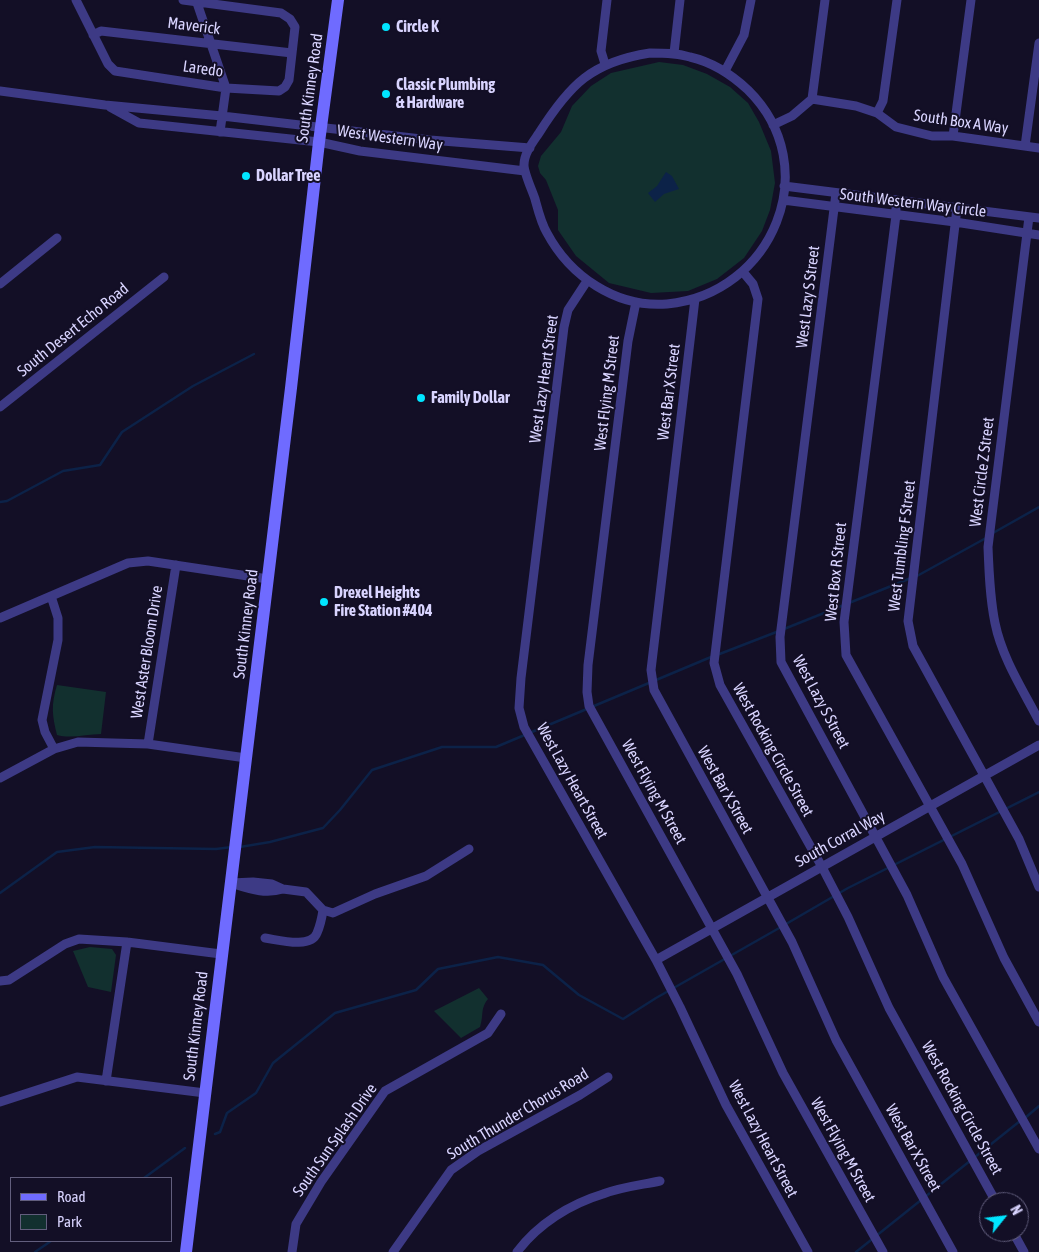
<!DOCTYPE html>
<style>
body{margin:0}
#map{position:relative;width:1039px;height:1252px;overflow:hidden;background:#130f26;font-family:"Asap Condensed",sans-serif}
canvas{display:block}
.legend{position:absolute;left:10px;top:1177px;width:162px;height:65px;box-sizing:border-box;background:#130f26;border:1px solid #625e7d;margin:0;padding:6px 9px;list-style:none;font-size:15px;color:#d9d4ff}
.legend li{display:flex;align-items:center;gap:10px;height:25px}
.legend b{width:25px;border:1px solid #625e7d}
.north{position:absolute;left:979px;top:1192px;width:50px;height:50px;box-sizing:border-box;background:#130f26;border:1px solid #625e7d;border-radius:50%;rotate:61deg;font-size:14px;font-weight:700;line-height:20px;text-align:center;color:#d9d4ff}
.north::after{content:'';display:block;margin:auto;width:18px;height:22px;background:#00e5ff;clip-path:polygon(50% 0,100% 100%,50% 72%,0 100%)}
</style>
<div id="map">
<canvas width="1039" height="1252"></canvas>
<ul class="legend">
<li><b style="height:6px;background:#6f6bff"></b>Road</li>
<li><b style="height:14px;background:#12302f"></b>Park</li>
</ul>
<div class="north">N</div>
</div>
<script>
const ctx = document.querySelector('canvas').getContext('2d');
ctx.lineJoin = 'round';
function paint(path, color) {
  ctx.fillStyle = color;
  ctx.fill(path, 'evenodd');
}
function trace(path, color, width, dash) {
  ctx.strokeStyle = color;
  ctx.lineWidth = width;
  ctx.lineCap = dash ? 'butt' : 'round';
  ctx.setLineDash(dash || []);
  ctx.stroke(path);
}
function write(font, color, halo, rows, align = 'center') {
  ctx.font = font + ' "Asap Condensed",sans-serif';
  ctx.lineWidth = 4;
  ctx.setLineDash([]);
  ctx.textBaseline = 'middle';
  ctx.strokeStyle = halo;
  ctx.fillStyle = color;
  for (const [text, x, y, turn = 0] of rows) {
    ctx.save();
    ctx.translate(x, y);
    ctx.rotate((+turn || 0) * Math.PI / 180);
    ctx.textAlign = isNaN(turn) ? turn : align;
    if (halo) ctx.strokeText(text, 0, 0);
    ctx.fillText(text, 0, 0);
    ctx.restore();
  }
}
paint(new Path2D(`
 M 659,62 L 683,65 L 707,74 L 730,87 L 748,103 L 759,122 L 771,151 L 775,183 L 770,210 L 762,231 L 744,258 L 717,279 L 688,291 L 651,293 L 609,283 L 576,256 L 558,230 L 558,210 L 546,180 L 540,173 L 538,166 L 541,156 L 561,132 L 572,106 L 591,86 L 611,73 Z
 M 57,685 L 106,692 L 101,734 C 87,734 71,739 57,735 C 52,715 51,705 57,685 Z
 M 90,947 L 112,949 L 116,955 L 111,992 L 88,987 L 73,951 Z
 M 479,988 L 488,999 C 480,1009 484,1015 480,1027 L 461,1038 L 434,1011 Z`), '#12302f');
paint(new Path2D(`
 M 666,172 L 672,176 L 679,189 L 664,194 L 655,202 L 648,193 L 657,186 Z`), '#0c2248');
trace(new Path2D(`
 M 0,502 L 7,501 L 63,471 L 100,465 L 122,432 L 193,386 L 254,354
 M 993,533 L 1039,507
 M 917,576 L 986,538
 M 849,603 L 911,578
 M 784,629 L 844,605
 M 717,655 L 779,631
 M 240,847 L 270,842 L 323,828 L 340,810 L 372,770 L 442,747 L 496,747 L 711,657
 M 0,893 L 57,852 L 95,847 L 216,849 L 232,847
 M 786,924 L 848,888 L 1039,792
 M 1025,1118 L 1039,1106
 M 215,1134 L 220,1132 L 227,1113 L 256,1093 L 273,1063 L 335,1013 L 416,990 L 438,969 L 498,957 L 543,965 L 579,995 L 623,1019 L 656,998 L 781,927
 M 144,1178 L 185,1148
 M 35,1252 L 51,1241
 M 856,1252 L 1020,1121`), '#0c2248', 2.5);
trace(new Path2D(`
 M 76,0 L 108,64 L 115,71 L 226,88 L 279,91 L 285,87 L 289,80 L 295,27 L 290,19 L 281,13 L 183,0
 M 196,0 L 226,88 L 220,132
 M 93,35 L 101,31 L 292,53
 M 650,53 C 664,53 677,53 690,57 C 712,62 732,75 748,90 C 826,167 773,294 667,304 C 616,308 570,276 547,233 C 541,223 538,210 535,199 C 532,190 524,173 524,165 C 524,153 533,142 539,133 C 570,84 592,62 650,53 Z
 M 674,53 L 680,0
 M 605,64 L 601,51 L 607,0
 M 725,71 L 744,35 L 751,0
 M 0,91 L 105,105 L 222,116 L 430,140 L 530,148
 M 812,99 L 825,0
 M 110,107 L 139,123 L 319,142 L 360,151 L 525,171
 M 877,113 L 883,101 L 897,0
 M 773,125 L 792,116 L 812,99 L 856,106 L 877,113 L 896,127 L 932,136 L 953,136 L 1039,148
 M 953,136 L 971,0
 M 1025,146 L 1039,43
 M 784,186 L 1039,218
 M 836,193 L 780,637 L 781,662 L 907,895 L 943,977 L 1039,1149
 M 783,200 L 955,222 L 1039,235
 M 896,200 L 896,215 L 844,622 L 846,655 L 962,864 L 1004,958 L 1039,1022
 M 957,208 L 908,621 L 913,646 L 1019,839 L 1039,887
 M 1029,217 L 988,547 C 989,573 990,599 995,623 C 1002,658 1023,690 1039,721
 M 743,272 L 753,284 L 758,299 L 714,663 L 720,685 L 822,867 L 848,917 L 889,1008 L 996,1202
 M 587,281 L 568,310 L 564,327 L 521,678 L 519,708 L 524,727 L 656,960 L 680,1007 L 726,1105 L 808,1252
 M 0,284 L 57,238
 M 695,299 L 651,670 L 654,690 L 792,942 L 836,1040 L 953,1252
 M 636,302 L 628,341 L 588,665 L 587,692 L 589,706 L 737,974 L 783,1073 L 883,1252
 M 0,407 L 164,277
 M 51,596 L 58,618 L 58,640 L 42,720 L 45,732 L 54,749
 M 0,618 L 128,563 L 148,561 L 268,579
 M 148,744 L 176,565
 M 0,778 L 54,749 L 78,742 L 148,744 L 246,758
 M 231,883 L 253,882 L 272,884 L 283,889 L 306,892 L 323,910 L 333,913 L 375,894 L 426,876 L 469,849
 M 237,885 C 252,890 267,894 283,889
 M 265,938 C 279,940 311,949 317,933 C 320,926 322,917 323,910
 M 656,960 L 1039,745
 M 0,981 L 9,980 L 65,944 L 79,939 L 127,942 L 221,954
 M 106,1081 L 127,942
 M 0,1102 L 77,1077 L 205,1093
 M 1013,1232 L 1024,1252
 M 292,1252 L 296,1224 L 321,1182 L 385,1091 L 488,1033 L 501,1014
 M 393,1252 L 451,1170 L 478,1151 L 580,1095 L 608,1077
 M 517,1252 C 538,1224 570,1204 603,1194 C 621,1187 641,1185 660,1181`), '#3d3a85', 9);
trace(new Path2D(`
 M 186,1252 L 291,388 L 319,142 L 338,0`), '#6f6bff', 12);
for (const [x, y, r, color] of [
 [386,27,5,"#00e5ff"],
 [386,94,5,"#00e5ff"],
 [246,176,5,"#00e5ff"],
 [421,398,5,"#00e5ff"],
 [324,602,5,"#00e5ff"]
]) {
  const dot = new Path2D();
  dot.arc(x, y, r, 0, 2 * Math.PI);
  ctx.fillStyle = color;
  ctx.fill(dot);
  trace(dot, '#130f26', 2);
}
write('16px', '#d9d4ff', '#130f26', [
 ["Maverick",194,26,7],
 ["Laredo",203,69,8],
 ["South Kinney Road",310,88,-82],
 ["South Box A Way",961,122,8],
 ["West Western Way",390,138,8],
 ["South Western Way Circle",913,203,7],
 ["West Lazy S Street",808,297,-83],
 ["South Desert Echo Road",73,330,-39],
 ["West Lazy Heart Street",544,379,-82],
 ["West Bar X Street",669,392,-83],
 ["West Flying M Street",607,393,-83],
 ["West Circle Z Street",982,472,-83],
 ["West Tumbling F Street",902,546,-83],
 ["West Box R Street",836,572,-84],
 ["South Kinney Road",246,624,-83],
 ["West Aster Bloom Drive",147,652,-81],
 ["West Lazy S Street",821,702,62],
 ["West Rocking Circle Street",773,750,61],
 ["West Lazy Heart Street",572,781,61],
 ["West Bar X Street",725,790,61],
 ["West Flying M Street",654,792,61],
 ["South Corral Way",840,839,-29],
 ["South Kinney Road",196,1026,-83],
 ["West Rocking Circle Street",962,1108,61],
 ["South Thunder Chorus Road",518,1114,-31],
 ["West Lazy Heart Street",763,1139,62],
 ["South Sun Splash Drive",335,1140,-55],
 ["West Bar X Street",913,1148,61],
 ["West Flying M Street",843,1150,61]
]);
write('bold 16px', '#d9d4ff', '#130f26', [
 ["Circle K",396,27],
 ["Classic Plumbing",396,85],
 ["& Hardware",396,103],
 ["Dollar Tree",256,176],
 ["Family Dollar",431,398],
 ["Drexel Heights",334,593],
 ["Fire Station #404",334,611]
], 'left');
</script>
